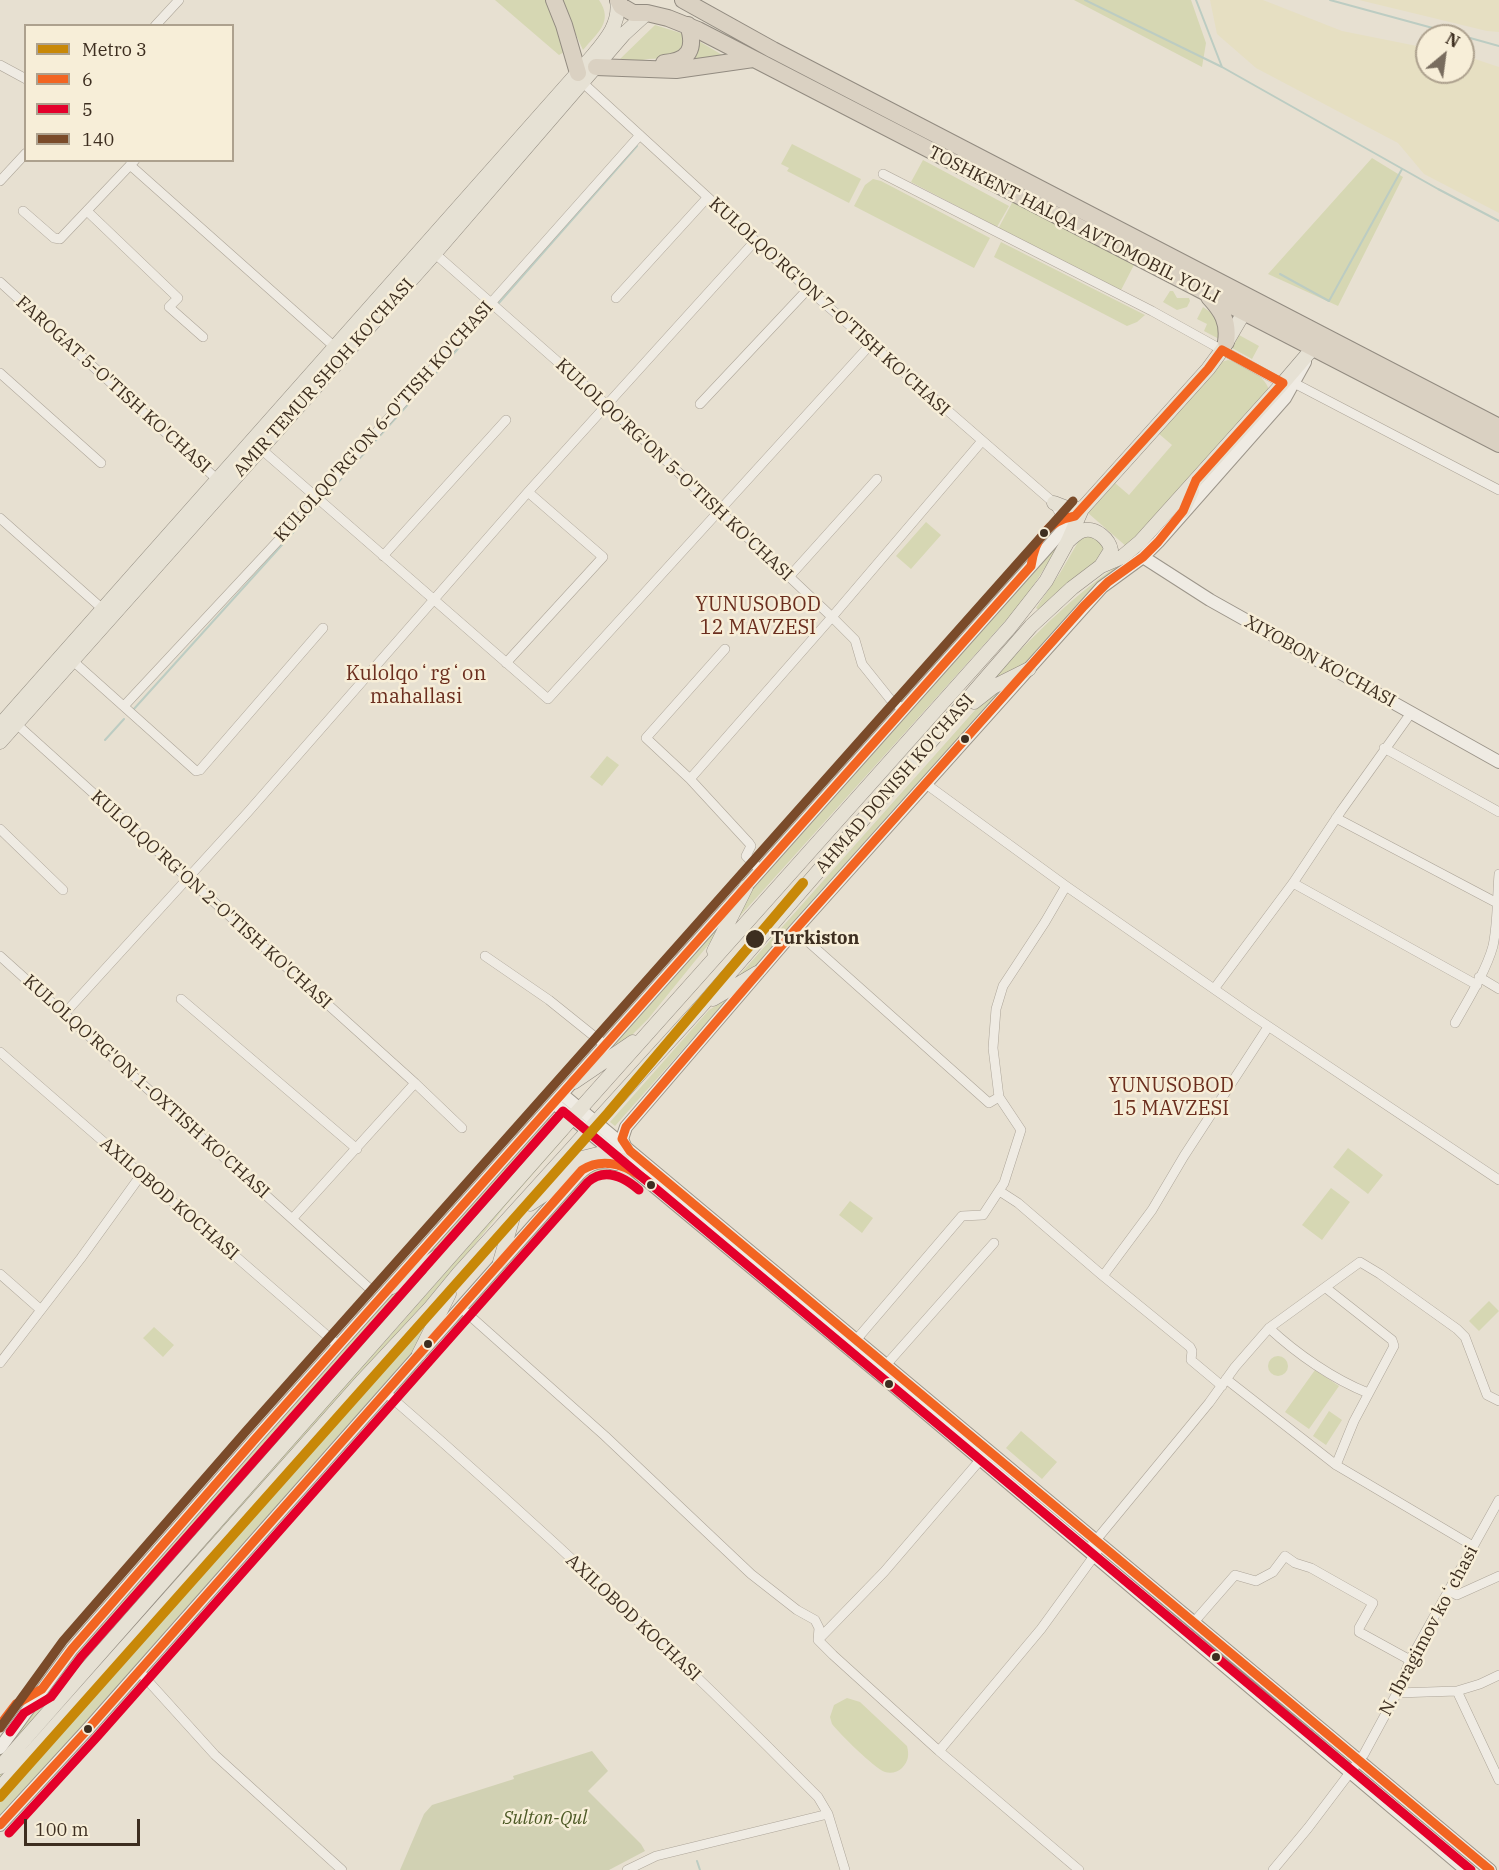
<!DOCTYPE html>
<meta charset="utf-8">
<style>
body{margin:0}
#map{position:relative;width:1499px;height:1870px;overflow:hidden;background:#e7e0d1;font-family:"IBM Plex Serif",serif}
canvas{display:block}
.legend{position:absolute;left:24px;top:24px;width:210px;height:138px;box-sizing:border-box;background:#f7eed8;border:2px solid #ada18e;margin:0;padding:8px 10px;list-style:none;font-size:18px;color:#3d2e20}
.legend li{display:flex;align-items:center;gap:12px;height:30px}
.legend b{width:30px;border:2px solid #ada18e}
.north{position:absolute;left:1415px;top:24px;width:60px;height:60px;box-sizing:border-box;background:#f7eed8;border:2px solid #ada18e;border-radius:50%;rotate:29deg;font-size:16px;font-weight:700;line-height:24px;text-align:center;color:#3d2e20}
.north::after{content:'';display:block;margin:auto;width:21px;height:27px;background:#786c5e;clip-path:polygon(50% 0,100% 100%,50% 72%,0 100%)}
.scale{position:absolute;left:24px;top:1819px;width:116px;height:27px;box-sizing:border-box;border:3px solid #3d2e20;border-top:0;padding-left:8px;font-size:18px;line-height:21px;white-space:nowrap;color:#3d2e20;-webkit-text-stroke:4px #f7eed8;paint-order:stroke}
</style>
<div id="map">
<canvas width="1499" height="1870"></canvas>
<ul class="legend">
<li><b style="height:8px;background:#c88808"></b>Metro 3</li>
<li><b style="height:8px;background:#f26522"></b>6</li>
<li><b style="height:8px;background:#e4002b"></b>5</li>
<li><b style="height:8px;background:#7a4b2a"></b>140</li>
</ul>
<div class="north">N</div>
<div class="scale">100 m</div>
</div>
<script>
const ctx = document.querySelector('canvas').getContext('2d');
ctx.lineJoin = 'round';
function paint(path, color) {
  ctx.fillStyle = color;
  ctx.fill(path, 'evenodd');
}
function trace(path, color, width, dash) {
  ctx.strokeStyle = color;
  ctx.lineWidth = width;
  ctx.lineCap = dash ? 'butt' : 'round';
  ctx.setLineDash(dash || []);
  ctx.stroke(path);
}
function write(font, color, halo, rows, align = 'center') {
  ctx.font = font + ' "IBM Plex Serif",serif';
  ctx.lineWidth = 5;
  ctx.setLineDash([]);
  ctx.textBaseline = 'middle';
  ctx.strokeStyle = halo;
  ctx.fillStyle = color;
  for (const [text, x, y, turn = 0] of rows) {
    ctx.save();
    ctx.translate(x, y);
    ctx.rotate((+turn || 0) * Math.PI / 180);
    ctx.textAlign = isNaN(turn) ? turn : align;
    if (halo) ctx.strokeText(text, 0, 0);
    ctx.fillText(text, 0, 0);
    ctx.restore();
  }
}
paint(new Path2D(`
 M 1210,0 L 1263,0 L 1342,31 L 1427,48 L 1427,72 L 1463,72 L 1463,55 L 1499,67 L 1499,213 L 1424,174 L 1398,143 L 1256,68 L 1217,34 Z
 M 1359,0 L 1499,0 L 1499,32 L 1487,31 Z`), '#e6dfc2');
paint(new Path2D(`
 M 495,0 L 545,0 L 568,50 L 559,55 Z
 M 560,0 L 599,0 C 614,22 597,33 583,50 Z
 M 1074,0 L 1191,0 L 1206,43 L 1202,67 Z
 M 655,25 L 684,34 L 684,48 L 672,58 L 648,59 L 621,64 L 620,59 Z
 M 697,40 L 724,56 L 691,64 Z
 M 792,144 L 861,179 L 849,203 L 787,171 L 789,168 L 781,164 Z
 M 1372,158 L 1403,177 L 1338,306 L 1268,274 Z
 M 923,160 L 1009,206 L 997,227 L 911,182 Z
 M 873,179 L 881,181 L 990,238 L 974,268 L 854,206 L 865,185 Z
 M 1013,201 L 1135,263 L 1120,292 L 998,229 Z
 M 1001,242 L 1145,315 L 1137,322 L 1127,326 L 994,257 Z
 M 1170,291 L 1173,291 L 1177,298 L 1189,298 L 1190,301 L 1187,307 L 1177,310 L 1163,302 Z
 M 1203,307 L 1219,318 L 1221,340 L 1204,331 L 1207,324 L 1197,319 Z
 M 1239,335 L 1259,346 L 1252,359 L 1232,348 Z
 M 1228,360 C 1242,364 1265,375 1269,390 L 1127,547 L 1088,513 L 1115,483 L 1129,495 L 1172,445 L 1158,433 L 1221,362 Z
 M 926,522 L 941,535 L 911,569 L 896,556 Z
 M 1091,535 L 1105,545 L 1106,554 L 1072,580 L 1039,610 L 1036,608 L 1060,573 L 1081,537 Z
 M 1059,540 L 1060,544 L 1024,600 L 731,926 L 750,888 Z
 M 1130,557 L 1131,560 L 1027,663 L 993,684 L 992,680 C 1036,633 1075,593 1130,557 Z
 M 1009,684 L 756,967 L 734,981 L 992,691 Z
 M 607,756 L 619,765 L 602,786 L 590,777 Z
 M 731,908 L 717,934 L 648,1019 L 619,1048 L 597,1061 Z
 M 724,1001 L 725,1002 L 615,1126 L 610,1122 L 709,1010 Z
 M 548,1116 L 557,1124 L 447,1242 L 417,1263 Z
 M 567,1133 L 568,1134 L 506,1205 L 452,1273 L 0,1779 L 0,1774 L 404,1320 Z
 M 1348,1148 L 1383,1175 L 1368,1194 L 1333,1167 Z
 M 606,1168 L 538,1245 L 484,1301 L 484,1305 L 476,1313 L 469,1307 L 589,1169 Z
 M 1331,1188 L 1350,1202 L 1322,1240 L 1302,1225 Z
 M 850,1201 L 873,1218 L 862,1233 L 839,1215 Z
 M 428,1271 L 427,1272 L 0,1761 L 0,1755 L 86,1637 L 389,1297 L 416,1276 Z
 M 1489,1301 L 1499,1311 L 1479,1331 L 1469,1321 Z
 M 434,1312 L 409,1359 L 0,1819 L 0,1800 Z
 M 463,1313 L 471,1319 L 451,1342 L 448,1339 L 450,1328 Z
 M 154,1327 L 174,1345 L 163,1357 L 143,1338 Z
 M1268 1366a10 10 0 1 1 20 0a10 10 0 1 1-20 0Z
 M 416,1366 L 428,1366 L 403,1395 L 398,1386 Z
 M 1315,1370 L 1339,1386 L 1309,1429 L 1285,1412 Z
 M 1329,1411 L 1342,1420 L 1326,1445 L 1313,1436 Z
 M 1021,1431 L 1057,1462 L 1042,1479 L 1006,1448 Z
 M 847,1698 L 860,1702 L 907,1746 C 909,1754 909,1761 902,1768 C 898,1772 891,1774 885,1772 C 874,1768 840,1734 832,1724 L 830,1717 L 834,1705 Z`), '#d6d7b3');
paint(new Path2D(`
 M 592,1751 L 608,1771 L 588,1791 L 641,1844 L 645,1851 L 609,1870 L 400,1870 L 424,1814 L 432,1805 L 514,1779 L 513,1776 Z`), '#d1d1b3');
trace(new Path2D(`
 M 1085,0 L 1222,67
 M 1196,0 L 1222,67 L 1438,189 L 1499,221
 M 1330,0 L 1462,36
 M 1463,36 L 1499,46
 M 1280,274 L 1329,301 L 1402,169
 M 498,304 L 637,146
 M 324,498 L 491,312
 M 133,710 L 318,505
 M 105,740 L 124,719
 M 697,1861 L 700,1870`), '#bcccc2', 2);
const street = new Path2D(`
 M 155,26 L 179,0
 M 0,65 L 26,79
 M 583,83 L 808,289 L 1054,503 L 1070,531
 M 130,165 L 337,349
 M 883,174 L 1152,311 L 1287,386
 M 0,181 L 26,153
 M 23,211 L 54,238 L 60,239 L 135,160
 M 87,211 L 178,298 L 169,307 L 203,337
 M 432,251 L 608,406 L 832,617 L 855,640 L 862,664 L 890,699 L 903,709
 M 0,282 L 220,482
 M 616,298 L 707,198
 M 0,373 L 101,463
 M 1287,383 L 1294,383 L 1499,490
 M 700,404 L 808,289
 M 261,449 L 548,699 L 870,345
 M 0,518 L 106,612
 M 383,556 L 506,420
 M 789,577 L 877,479
 M 725,649 L 646,738 L 690,779 L 749,843 L 751,846 L 746,856 L 760,870
 M 73,661 L 196,771 L 200,770 L 323,628
 M 506,663 L 603,557 L 528,492
 M 124,706 L 317,499 L 640,135
 M 12,720 L 415,1083 L 462,1128
 M 1384,748 L 1499,812
 M 690,779 L 832,617 L 982,441
 M 926,784 L 1066,886 L 1250,1014 L 1499,1180
 M 1336,818 L 1499,904
 M 0,829 L 63,890
 M 1293,883 L 1477,985
 M 795,930 L 989,1103 L 999,1097
 M 0,956 L 369,1288
 M 485,956 L 549,1000 L 605,1045
 M 1479,977 L 1499,989
 M 1214,989 L 1293,883 L 1341,811 L 1411,713
 M 181,999 L 357,1149
 M 65,1013 L 248,812 L 528,492 L 755,241
 M 1455,1023 C 1468,1000 1486,971 1493,946 C 1498,922 1497,898 1499,874
 M 0,1052 L 339,1346
 M 1001,1192 L 1018,1203 L 1103,1276 L 1152,1210 L 1184,1156 L 1268,1027
 M 293,1218 L 415,1083
 M 0,1274 L 41,1310
 M 1103,1276 L 1190,1347 L 1192,1351 L 1191,1360 L 1222,1386
 M 1326,1288 L 1392,1340 L 1394,1346 L 1354,1421 L 1336,1465
 M 460,1307 L 605,1436 L 751,1574 L 797,1610 L 815,1620 L 819,1628 L 818,1640 L 833,1655 L 939,1751 L 1079,1870
 M 1269,1328 C 1297,1354 1333,1379 1368,1393
 M 856,1340 L 962,1216 L 983,1215 L 1004,1183 L 1021,1130 L 999,1097 L 993,1048 L 996,1009 L 1003,986 L 1045,922 L 1066,886
 M 0,1363 L 81,1258 L 141,1175
 M 886,1365 L 994,1243
 M 1226,1379 L 1336,1465 L 1473,1546
 M 385,1392 C 534,1521 680,1657 818,1797 L 828,1814 L 845,1870
 M 1092,1545 L 1209,1403 L 1235,1367 L 1269,1328 L 1360,1262 L 1380,1274 L 1457,1329 L 1465,1337 L 1487,1395 L 1499,1401
 M 1449,1591 L 1457,1595 L 1499,1576
 M 1194,1622 L 1235,1575 L 1256,1581 L 1273,1572 L 1285,1556 L 1295,1563 L 1311,1568 L 1373,1603 L 1359,1628 L 1359,1632 L 1410,1660
 M 818,1640 L 884,1572 L 981,1459
 M 139,1671 L 215,1755 L 342,1870
 M 1457,1691 L 1499,1780
 M 1397,1693 L 1457,1691 L 1480,1684 L 1499,1675
 M 939,1751 L 1041,1629 L 1097,1552
 M 627,1870 L 656,1856 L 828,1814
 M 1273,1870 L 1308,1828 L 1364,1754 L 1397,1693 L 1410,1660 L 1499,1500`);
const secondary = new Path2D(`
 M 1143,557 L 1210,600 L 1499,762
 M 562,1094 L 1490,1870
 M 554,1103 L 890,1383 L 1466,1870
 M 626,1148 L 622,1139 L 626,1127 L 795,930 L 1102,587 L 1143,557 L 1158,542 L 1285,398 L 1305,362
 M 0,1748 L 72,1649 L 256,1438 L 1078,513
 M 0,1825 L 88,1729 L 579,1174 C 590,1163 599,1160 615,1164`);
const primary = new Path2D(`
 M 1054,503 L 1067,508 L 1082,509
 M 1183,511 L 1192,491
 M 1068,541 C 1073,537 1078,531 1085,530 C 1096,528 1109,539 1111,550 L 1101,566
 M 974,702 L 993,687 L 1029,669
 M 0,725 L 589,60 C 604,42 621,25 617,0
 M 0,742 L 435,253 L 624,34 L 647,13
 M 714,951 L 746,887
 M 713,999 L 757,973
 M 574,1082 L 633,1042
 M 530,1204 L 545,1194 L 573,1163 L 582,1158 L 598,1154 L 622,1160
 M 500,1262 L 513,1217
 M 392,1287 L 451,1247
 M 419,1354 L 449,1294
 M 0,1767 L 572,1118 L 1010,627 L 1046,581 L 1068,541 L 1082,509 L 1208,369 L 1222,350 L 1249,304
 M 0,1788 L 363,1380 L 431,1307 L 459,1273 L 703,1004 L 1031,626 L 1072,588 L 1101,566 L 1122,557 L 1140,542 L 1283,383 L 1313,348 L 1318,339`);
const highway = new Path2D(`
 M 554,0 L 564,25 L 578,73
 M 618,0 L 621,6 L 633,13 L 647,13 L 668,18 L 698,30 L 1499,444
 M 683,0 L 773,50 L 1499,427
 M 664,63 C 689,61 696,49 688,25
 M 596,67 L 676,70 L 753,59
 M 1209,297 C 1222,311 1229,322 1226,342`);
trace(street, '#ada599', 10);
trace(secondary, '#9c958a', 14);
trace(primary, '#928b80', 15);
trace(highway, '#928b80', 18);
trace(street, '#efebe3', 9);
trace(secondary, '#efebe3', 12);
trace(primary, '#e6e1d4', 14);
trace(highway, '#dad1c2', 16);
trace(new Path2D(`
 M 0,1725 L 16,1704 L 42,1689 L 72,1649 L 256,1438 L 1031,566 C 1035,539 1047,521 1075,516 L 1208,369 L 1222,350 L 1283,383 L 1196,480 L 1183,511 L 1158,542 L 1143,557 L 1108,582 L 1084,606 L 795,930 L 626,1127 L 622,1139 L 630,1151 L 1490,1870
 M 0,1825 L 88,1729 L 582,1170 C 606,1155 630,1167 650,1183`), '#f26522', 9);
trace(new Path2D(`
 M 10,1732 L 24,1713 L 51,1697 L 81,1657 L 563,1111 L 1471,1870
 M 9,1833 L 97,1737 L 588,1182 C 605,1167 624,1177 639,1190`), '#e4002b', 9);
trace(new Path2D(`
 M 0,1728 L 63,1641 L 247,1430 L 1073,501`), '#7a4b2a', 9);
trace(new Path2D(`
 M 0,1797 L 608,1113 L 803,883`), '#c88808', 10);
for (const [x, y, r, color] of [
 [1044,533,5,"#3d2e20"],
 [965,739,5,"#3d2e20"],
 [755,939,10,"#3d2e20"],
 [651,1185,5,"#3d2e20"],
 [428,1344,5,"#3d2e20"],
 [889,1384,5,"#3d2e20"],
 [1216,1657,5,"#3d2e20"],
 [88,1729,5,"#3d2e20"]
]) {
  const dot = new Path2D();
  dot.arc(x, y, r, 0, 2 * Math.PI);
  ctx.fillStyle = color;
  ctx.fill(dot);
  trace(dot, '#f7eed8', 2);
}
write('18px', '#3d2e20', '#f7eed8', [
 ["TOSHKENT HALQA AVTOMOBIL YO'LI",1074,225,27],
 ["KULOLQO'RG'ON 7-O'TISH KO'CHASI",829,307,42],
 ["AMIR TEMUR SHOH KO'CHASI",324,378,-48],
 ["FAROGAT 5-O'TISH KO'CHASI",113,385,42],
 ["KULOLQO'RG'ON 6-O'TISH KO'CHASI",384,422,-48],
 ["KULOLQO'RG'ON 5-O'TISH KO'CHASI",674,470,43],
 ["XIYOBON KO'CHASI",1320,662,29],
 ["AHMAD DONISH KO'CHASI",895,784,-49],
 ["KULOLQO'RG'ON 2-O'TISH KO'CHASI",211,900,42],
 ["KULOLQO'RG'ON 1-OXTISH KO'CHASI",146,1087,42],
 ["AXILOBOD KOCHASI",169,1199,41],
 ["AXILOBOD KOCHASI",633,1618,43],
 ["N. Ibragimov koʻchasi",1429,1631,-62]
]);
write('bold 18px', '#3d2e20', '#f7eed8', [
 ["Turkiston",771,939]
], 'left');
write('italic 18px', '#4d5a26', '#f7eed8', [
 ["Sulton-Qul",545,1819]
]);
write('20px', '#6b2e1e', '#f7eed8', [
 ["YUNUSOBOD",758,605],
 ["12 MAVZESI",758,628],
 ["Kulolqoʻrgʻon",416,674],
 ["mahallasi",416,697],
 ["YUNUSOBOD",1171,1086],
 ["15 MAVZESI",1171,1109]
]);
</script>
